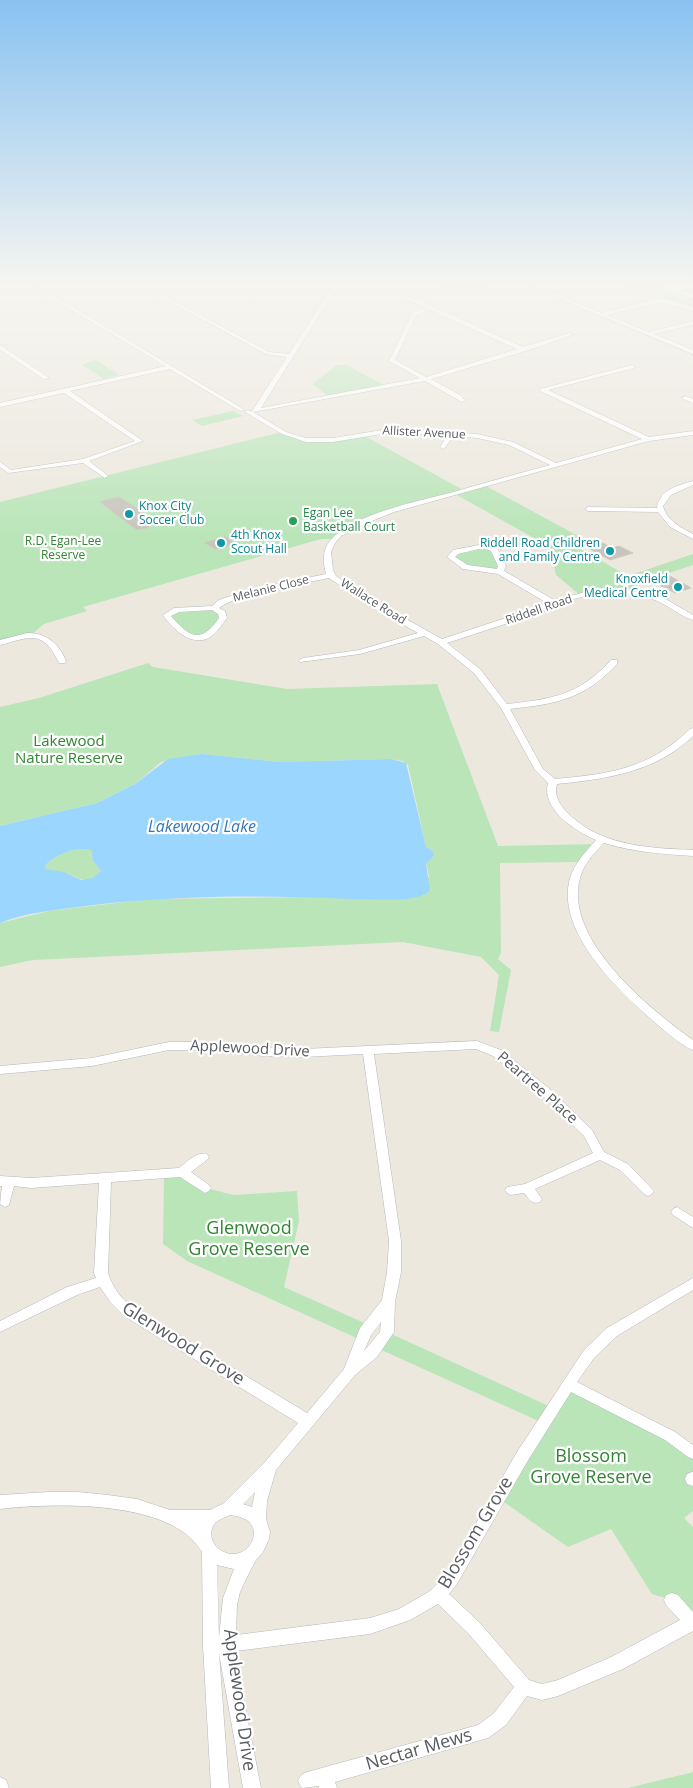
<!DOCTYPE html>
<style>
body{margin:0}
canvas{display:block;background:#ece8de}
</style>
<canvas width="693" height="1788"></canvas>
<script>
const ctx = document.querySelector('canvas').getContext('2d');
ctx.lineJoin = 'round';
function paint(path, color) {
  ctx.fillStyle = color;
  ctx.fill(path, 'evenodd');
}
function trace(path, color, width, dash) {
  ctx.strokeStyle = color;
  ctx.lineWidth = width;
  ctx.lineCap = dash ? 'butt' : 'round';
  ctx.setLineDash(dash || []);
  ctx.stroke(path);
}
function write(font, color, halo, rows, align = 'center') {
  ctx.font = font + ' "Open Sans",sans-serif';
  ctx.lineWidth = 4.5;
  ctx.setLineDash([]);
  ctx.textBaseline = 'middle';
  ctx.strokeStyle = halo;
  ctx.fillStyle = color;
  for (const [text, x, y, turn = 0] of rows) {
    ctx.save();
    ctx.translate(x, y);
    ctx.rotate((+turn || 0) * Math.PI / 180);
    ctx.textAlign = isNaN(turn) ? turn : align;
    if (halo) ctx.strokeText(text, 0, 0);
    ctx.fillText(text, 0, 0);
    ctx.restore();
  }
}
paint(new Path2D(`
 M 434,284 L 481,284 L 488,287 L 457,294 Z
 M 618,284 L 654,284 L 693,296 L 693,309 Z
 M 95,360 L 120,375 L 104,379 L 82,365 Z
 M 337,365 L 346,365 L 386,386 L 330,397 L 312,384 Z
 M 233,411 L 243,416 L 202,426 L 192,420 Z
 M 282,432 L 292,436 L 318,440 L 361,434 L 465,491 L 486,486 L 580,537 L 580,549 L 628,576 L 693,554 L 693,565 L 639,583 L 633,592 L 616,590 L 581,596 L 556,575 L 550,547 L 455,494 L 368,520 L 335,539 L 321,539 L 83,607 L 87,611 L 44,624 L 32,634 L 0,643 L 0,502 Z
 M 476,547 L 491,548 L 502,570 L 462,565 L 452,554 Z
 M 209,608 L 222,613 L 208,635 L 192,638 L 168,614 Z
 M 148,663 L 153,667 L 287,689 L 437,684 L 498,846 L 599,844 L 583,862 L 500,863 L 501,953 L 498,959 L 511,970 L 499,1032 L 490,1031 L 499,975 L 481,957 L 403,942 L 33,960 L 0,967 L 0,923 L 49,911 L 150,899 L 311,897 L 403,899 L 429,877 L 426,863 L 434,855 L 433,851 L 426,847 L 408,765 L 403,761 L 391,759 L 280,762 L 202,754 L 161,762 L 135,784 L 97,803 L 0,826 L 0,707 L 39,698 Z
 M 77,849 L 91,850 L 93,861 L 101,871 C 91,885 82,880 69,874 C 61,871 52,873 45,869 C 47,858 67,851 77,849 Z
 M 182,1172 L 205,1188 L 234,1195 L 297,1191 L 299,1221 L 284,1287 L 369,1325 L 361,1340 L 187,1261 L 163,1244 L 164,1175 Z
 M 387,1332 L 553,1408 L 568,1384 L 693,1453 L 693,1511 L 684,1518 L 693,1527 L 693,1623 L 672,1600 L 652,1594 L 611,1529 L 568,1547 L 498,1498 L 543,1423 L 377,1348 Z
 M 693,1772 L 693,1788 L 628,1788 Z`), '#bae5b9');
paint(new Path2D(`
 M 202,754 L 280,762 L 391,759 L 406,763 L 426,847 L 433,851 L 434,855 L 426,864 L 430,890 C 419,904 370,899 352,899 C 264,895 174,895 86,906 C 57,910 27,912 0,923 L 0,826 L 97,803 L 135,784 L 168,759 ZM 77,849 L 91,850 L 93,861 L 101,871 L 93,878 L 81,880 L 64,872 L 45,869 C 46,859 67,851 77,849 Z`), '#9bd6ff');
const building = new Path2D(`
 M 119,497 L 144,513 L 135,515 L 150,527 L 137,530 L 100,502 Z
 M 226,537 L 236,544 L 215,549 L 205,543 Z
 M 603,543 L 612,548 L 619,546 L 633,553 L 610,560 L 588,548 Z
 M 670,576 L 691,588 L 675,593 L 654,582 Z`);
paint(building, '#c8c5be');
trace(building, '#d0cabd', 1);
const street = new Path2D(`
 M 28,284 L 34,284 L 245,410 L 240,411 L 170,369 L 70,391 L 143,441 L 89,461 L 107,475 L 108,476 L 105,478 L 83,463 L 8,473 L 0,467 L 0,462 L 11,470 L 83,459 L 135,441 L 64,393 L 0,407 L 0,403 L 166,366 Z
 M 137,284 L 143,284 L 269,352 L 289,354 L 334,284 L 339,284 L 261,408 L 420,378 L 389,361 L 413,312 L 426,308 L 375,284 L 382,284 L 523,347 L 570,333 L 575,334 L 526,351 L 431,379 L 460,395 L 465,400 L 462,402 L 425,381 L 253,412 L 286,432 L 306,438 L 333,438 L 394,428 L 477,434 L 513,442 L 556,463 L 642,439 L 540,391 L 540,389 L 632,365 L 635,367 L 634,368 L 548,390 L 649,437 L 693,431 L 693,435 L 649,441 L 394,512 L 362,525 L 341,536 L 335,543 L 331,552 L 333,570 L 336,576 L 379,604 L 442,639 L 539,607 L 547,603 L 498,574 L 463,569 L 447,557 L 453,550 L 484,544 L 497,548 L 506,566 L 504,571 L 554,600 L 590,591 L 622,589 L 662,597 L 693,615 L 693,620 C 680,616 668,605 655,600 C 619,589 578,592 545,611 L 447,643 L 480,669 L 507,704 C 553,699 579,695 611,660 L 617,660 L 617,664 C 585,699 556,704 510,709 L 543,769 L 555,779 C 609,774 649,769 690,729 L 693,728 L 693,736 C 656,772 607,779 557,784 C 554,794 558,801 564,809 C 596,846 648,848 693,850 L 693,856 C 663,854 633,852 604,843 C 594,853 584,864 580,878 C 563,939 650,1009 693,1040 L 693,1050 C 680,1046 655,1022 644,1013 C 611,983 556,928 570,878 C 575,863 586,851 596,840 C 575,831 541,809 548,783 L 535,770 L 501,708 L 474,673 L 438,644 L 424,636 L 360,654 L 300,662 L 299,660 L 303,658 L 359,650 L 418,633 L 373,608 L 329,578 C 301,584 241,592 219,608 L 225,611 L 227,618 C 222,624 218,631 212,636 C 194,649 173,630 163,615 L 174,608 L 212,606 L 219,600 L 248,590 L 326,574 C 323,563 322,550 330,541 C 350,515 418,501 450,493 C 483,483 517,474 550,465 L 509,445 L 477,438 L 453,436 L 445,448 L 443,449 L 440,447 L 447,436 L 394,432 L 333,442 L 306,442 L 282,434 L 245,412 L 248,410 L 253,412 L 252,411 L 287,357 L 266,354 ZM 430,310 L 517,349 L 426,377 L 395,360 L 417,314 ZM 483,548 L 491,551 L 498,566 L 497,569 L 468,565 L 455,557 L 458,554 ZM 212,610 L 218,614 L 219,618 C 201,644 190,638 171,616 L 179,612 Z
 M 243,284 L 248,284 L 255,299 L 251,299 Z
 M 524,284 C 535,284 543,292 554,294 C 565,296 595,284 610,284 L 561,296 L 602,313 L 662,298 L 693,307 L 693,311 L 662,302 L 607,315 L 649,332 L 693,321 L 693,325 L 654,334 L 693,350 L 693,354 Z
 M 653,284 L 661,284 L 693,294 L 693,298 Z
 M 0,345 L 2,346 L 49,378 L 44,379 L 0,350 Z
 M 685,396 L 693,399 L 693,403 L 683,399 L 682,398 Z
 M 693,481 L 693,485 L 671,495 L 663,506 C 667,521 680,527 693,534 L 693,539 L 670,527 L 658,512 L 588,511 L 585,509 L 588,507 L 657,508 C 659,490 678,485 693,481 Z
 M 27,633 C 45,632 60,644 66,661 L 65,663 L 59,663 C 43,629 30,637 0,645 L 0,640 Z
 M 477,1041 L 501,1050 L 551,1090 L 592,1130 L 604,1152 L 628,1164 L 654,1191 L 652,1194 L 648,1196 L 644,1194 L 620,1170 L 600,1160 L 535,1189 L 542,1199 L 540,1202 C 532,1205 529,1199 524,1193 L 511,1195 L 507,1193 L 505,1190 L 507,1187 L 525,1184 L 593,1153 L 584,1136 L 543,1096 L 493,1056 L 476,1049 L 374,1054 L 401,1241 L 401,1272 L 395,1302 L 394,1332 L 377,1357 L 355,1375 L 276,1470 L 267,1501 L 266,1519 L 270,1532 L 269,1539 L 263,1552 L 256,1560 L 249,1573 L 240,1592 L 237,1605 L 236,1635 L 370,1618 L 399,1609 L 430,1591 L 447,1574 L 517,1452 L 584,1350 L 607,1328 L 693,1278 L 693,1290 L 617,1336 L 594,1358 L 577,1382 L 675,1432 L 693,1445 L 693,1459 L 688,1457 L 665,1440 L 571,1392 L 527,1462 L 457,1584 L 449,1594 L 480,1623 L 529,1680 L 542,1684 L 558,1680 L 611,1657 L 680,1620 L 666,1605 L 664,1600 L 666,1595 L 672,1593 L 678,1595 L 693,1612 L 693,1631 L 623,1669 L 558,1696 L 542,1700 L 527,1696 L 506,1725 L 488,1738 L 335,1782 L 337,1788 L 319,1788 L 319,1786 L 303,1788 L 301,1787 L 298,1781 L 301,1775 L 307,1772 L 478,1725 L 494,1713 L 514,1687 L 468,1633 L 438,1604 L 410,1620 L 370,1634 L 236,1651 L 243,1696 L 261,1788 L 243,1788 L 219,1653 L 229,1788 L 211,1788 L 203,1646 L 202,1552 C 172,1499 53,1503 0,1509 L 0,1495 L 49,1492 L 78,1492 L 108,1495 L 137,1499 L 170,1510 L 210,1510 L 224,1503 L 265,1462 L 298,1423 L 124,1316 L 111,1303 L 100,1287 L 77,1295 L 0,1332 L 0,1321 L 67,1287 L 96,1278 L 94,1273 L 99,1183 L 31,1188 L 14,1186 L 9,1205 L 5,1207 L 0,1204 L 2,1186 L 0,1186 L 0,1176 L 31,1178 L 179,1168 C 187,1162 197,1151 207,1154 L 209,1157 L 207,1160 L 191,1172 L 209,1185 L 211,1188 L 209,1191 L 205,1193 L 180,1177 L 111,1182 L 108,1273 C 113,1288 121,1299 134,1308 L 307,1413 L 344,1369 L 360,1328 L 382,1300 L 387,1272 L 389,1241 L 363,1054 L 303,1057 L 264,1056 L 208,1050 L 169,1050 L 92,1066 L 0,1074 L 0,1066 L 92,1058 L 169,1042 L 208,1042 L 264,1048 L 303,1049 ZM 381,1322 L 380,1332 L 364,1351 L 371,1335 ZM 255,1492 L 252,1507 L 243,1504 ZM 230,1515 C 276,1519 247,1570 219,1549 C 211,1543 208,1530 216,1522 C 220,1519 226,1517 230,1515 ZM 217,1565 L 234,1569 L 223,1598 L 219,1637 Z
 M 677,1207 L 693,1217 L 693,1228 L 673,1215 L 671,1212 L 673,1209 Z
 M 692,1472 L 693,1472 L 693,1486 L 687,1484 L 685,1479 L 687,1474 Z
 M 0,1777 L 6,1780 L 9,1788 L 0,1788 Z`);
trace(street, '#b5b7bc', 1);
paint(street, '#fff');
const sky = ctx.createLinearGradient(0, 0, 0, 535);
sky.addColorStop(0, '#89c2f1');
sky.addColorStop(0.53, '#f6f5f0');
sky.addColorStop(1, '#f6f5f000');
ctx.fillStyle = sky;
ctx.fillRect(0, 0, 693, 535);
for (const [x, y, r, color] of [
 [129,514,5,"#0f9aa8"],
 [293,521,5,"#2e9e5b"],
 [221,543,5,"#0f9aa8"],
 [610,551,5,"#0f9aa8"],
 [678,587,5,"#0f9aa8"]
]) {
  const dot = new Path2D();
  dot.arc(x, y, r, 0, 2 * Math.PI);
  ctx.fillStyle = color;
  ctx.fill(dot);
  trace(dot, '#fff', 2);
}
write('12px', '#585c60', '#fff', [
 ["Allister Avenue",424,433,3],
 ["Melanie Close",271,589,-14],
 ["Wallace Road",373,602,32],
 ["Riddell Road",539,610,-19]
]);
write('12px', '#0d838f', '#fff', [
 ["Knox City",139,507],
 ["Soccer Club",139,521],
 ["4th Knox",231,536],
 ["Scout Hall",231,550],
 ["Riddell Road Children",600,544,"right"],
 ["and Family Centre",600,558,"right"],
 ["Knoxfield",668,580,"right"],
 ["Medical Centre",668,594,"right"]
], 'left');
write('12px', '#27864d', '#fff', [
 ["Egan Lee",303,514],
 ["Basketball Court",303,528]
], 'left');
write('12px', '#328533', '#fff', [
 ["R.D. Egan-Lee",63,542],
 ["Reserve",63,556]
]);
write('15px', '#328533', '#fff', [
 ["Lakewood",69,742],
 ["Nature Reserve",69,759]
]);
write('15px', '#585c60', '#fff', [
 ["Applewood Drive",250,1049,3],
 ["Peartree Place",537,1088,41]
]);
write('italic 16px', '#3777b3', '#fff', [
 ["Lakewood Lake",202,827]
]);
write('18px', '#328533', '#fff', [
 ["Glenwood",249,1229],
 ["Grove Reserve",249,1250],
 ["Blossom",591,1457],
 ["Grove Reserve",591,1478]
]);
write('18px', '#585c60', '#fff', [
 ["Glenwood Grove",183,1344,32],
 ["Blossom Grove",476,1533,-59],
 ["Applewood Drive",239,1700,82],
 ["Nectar Mews",419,1750,-16]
]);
</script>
